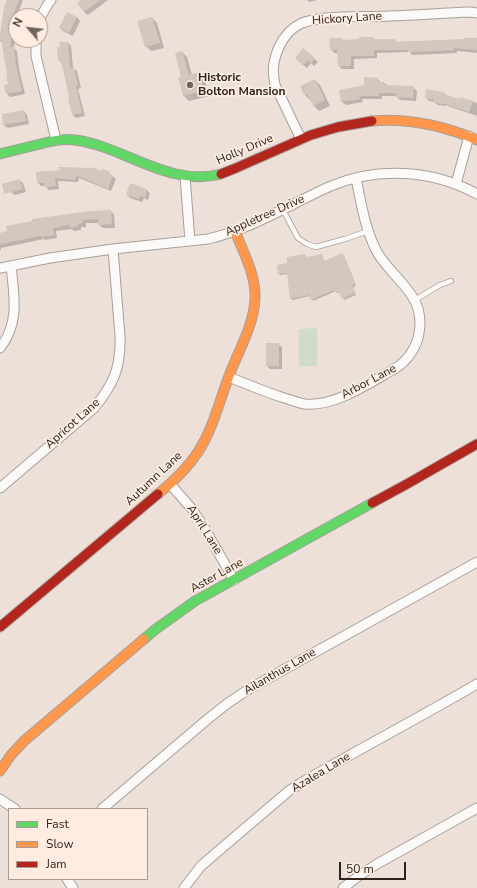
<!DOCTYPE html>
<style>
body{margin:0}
#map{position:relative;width:477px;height:888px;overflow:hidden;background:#ece0d8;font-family:"Nunito Sans",sans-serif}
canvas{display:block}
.legend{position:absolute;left:8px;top:808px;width:140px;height:72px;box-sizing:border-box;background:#feece0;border:1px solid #aa9c93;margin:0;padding:5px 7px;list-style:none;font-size:12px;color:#2c241f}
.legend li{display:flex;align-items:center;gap:8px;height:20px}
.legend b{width:20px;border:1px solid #aa9c93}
.north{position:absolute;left:8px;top:8px;width:40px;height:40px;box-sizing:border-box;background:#feece0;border:1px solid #aa9c93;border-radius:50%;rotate:298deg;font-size:11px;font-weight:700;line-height:16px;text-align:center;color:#2c241f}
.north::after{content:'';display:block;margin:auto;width:14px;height:18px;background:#6f6660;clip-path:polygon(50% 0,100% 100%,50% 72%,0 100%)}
.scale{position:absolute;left:339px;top:862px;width:67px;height:18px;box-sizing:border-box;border:2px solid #2c241f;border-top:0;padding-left:5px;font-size:12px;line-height:14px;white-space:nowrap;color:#2c241f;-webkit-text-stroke:3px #feece0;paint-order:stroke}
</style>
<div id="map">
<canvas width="477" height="888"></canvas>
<ul class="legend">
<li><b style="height:5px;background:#63d668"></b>Fast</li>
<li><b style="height:5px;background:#ff974d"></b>Slow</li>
<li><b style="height:5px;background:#b3261e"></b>Jam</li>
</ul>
<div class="north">N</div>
<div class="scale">50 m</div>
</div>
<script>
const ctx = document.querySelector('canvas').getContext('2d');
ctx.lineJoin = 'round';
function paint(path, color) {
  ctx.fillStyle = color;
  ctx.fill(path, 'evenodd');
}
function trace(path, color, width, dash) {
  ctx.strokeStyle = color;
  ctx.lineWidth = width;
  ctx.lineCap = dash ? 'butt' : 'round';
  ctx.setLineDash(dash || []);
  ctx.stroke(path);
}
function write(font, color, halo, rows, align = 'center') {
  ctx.font = font + ' "Nunito Sans",sans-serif';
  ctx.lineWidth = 3.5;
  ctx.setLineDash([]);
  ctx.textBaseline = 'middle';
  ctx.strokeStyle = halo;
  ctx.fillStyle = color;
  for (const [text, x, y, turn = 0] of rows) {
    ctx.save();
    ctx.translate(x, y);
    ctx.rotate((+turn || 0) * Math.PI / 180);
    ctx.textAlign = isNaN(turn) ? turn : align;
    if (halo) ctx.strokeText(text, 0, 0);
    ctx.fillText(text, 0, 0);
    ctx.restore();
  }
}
paint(new Path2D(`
 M 317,328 L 317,366 L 299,366 L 299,329 Z`), '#cfdcc8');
paint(new Path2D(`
 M 8,0 L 23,0 L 17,16 L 16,16 L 14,22 L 16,24 L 16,32 L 14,48 L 17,51 L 19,69 L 25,94 L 10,97 L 7,94 L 9,85 L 8,75 L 3,43 L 0,41 L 0,34 L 1,34 Z
 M 83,0 L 108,0 L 88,15 L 84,12 Z
 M 307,0 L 317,0 L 309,2 Z
 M 77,17 L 80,21 L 73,36 L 63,31 L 60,28 Z
 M 152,18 L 157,23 L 164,48 L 151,51 L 146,46 Z
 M 373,38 L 375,40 L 394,40 L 397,42 L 477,39 L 477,53 L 457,51 L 457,53 L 412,55 L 410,52 L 377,53 L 377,58 L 354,59 L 354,69 L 342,69 L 339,66 L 338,53 L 334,53 L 331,49 L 342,39 L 344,41 Z
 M 68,43 L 71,46 L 73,68 L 77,71 L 81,88 L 78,89 L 85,116 L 76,118 L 73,115 L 71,98 L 63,64 L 59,60 L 61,48 Z
 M 304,49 L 318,62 L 314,66 L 311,63 L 307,68 L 299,61 Z
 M 182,52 L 187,57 L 192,75 L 199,73 L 204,78 L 209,96 L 189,101 L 184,96 L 180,78 L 182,78 Z
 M 377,78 L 381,83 L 384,83 L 388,86 L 413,87 L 417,91 L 416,101 L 400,100 L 396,96 L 382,96 L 382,99 L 362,99 L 363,102 L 346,105 L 342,102 L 340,91 L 365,86 Z
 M 315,80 L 320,85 L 330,106 L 319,111 L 314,106 L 311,99 L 310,100 L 305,95 L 301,87 Z
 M 444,93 L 447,96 L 460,100 L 461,98 L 477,103 L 477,116 L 445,105 L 445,106 L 438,105 L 434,102 L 429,101 L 426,98 Z
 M 24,111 L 27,115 L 29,124 L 8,128 L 4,125 Z
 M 59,168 L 108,172 L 116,179 L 111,191 L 79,178 L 78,182 L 58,181 L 59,189 L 49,190 L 45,186 L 41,186 L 38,183 L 37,172 L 62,171 Z
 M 20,180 L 23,183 L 26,192 L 15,195 L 11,192 Z
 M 130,185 L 147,190 L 150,194 L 148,200 L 144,198 L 142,202 L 130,198 L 127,194 Z
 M 110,211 L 114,214 L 115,228 L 103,228 L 99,225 L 99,223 L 86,223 L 86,227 L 81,227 L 81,230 L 74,231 L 72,229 L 56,231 L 57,238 L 45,240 L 44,239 L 1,248 L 1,250 L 0,250 L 0,234 Z
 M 305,255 L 306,258 L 322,256 L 325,262 L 344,256 L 356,285 L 353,288 L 356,295 L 344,300 L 340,292 L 337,293 L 336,291 L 313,301 L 310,296 L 293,300 L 291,299 L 288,274 L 280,275 L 279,274 L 288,264 Z
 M 278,344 L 282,347 L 282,369 L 270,369 L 267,366 Z`), '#0003');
paint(new Path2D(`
 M 7,0 L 19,0 L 11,20 L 14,21 L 10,47 L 14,46 L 16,65 L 22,91 L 6,94 L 4,85 L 8,84 L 6,75 L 7,74 L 1,40 L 0,40 L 0,35 L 4,7 Z
 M 81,0 L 100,0 L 84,12 L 77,3 Z
 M 67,12 L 77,17 L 69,33 L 59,28 Z
 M 152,17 L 160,43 L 145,47 L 137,21 Z
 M 359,37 L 374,37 L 374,39 L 395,39 L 395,42 L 464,39 L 464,38 L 477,38 L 477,50 L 454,48 L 454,50 L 408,52 L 408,50 L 374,50 L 374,56 L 351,56 L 351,66 L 338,66 L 337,50 L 330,50 L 329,38 L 343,38 L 343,40 L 359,39 Z
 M 59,42 L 68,42 L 70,68 L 74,67 L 78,85 L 76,86 L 82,113 L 72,115 L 68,98 L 69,97 L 61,60 L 58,61 L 57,47 L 60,47 Z
 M 303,48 L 315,58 L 311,63 L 308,60 L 303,66 L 295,58 Z
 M 182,51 L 189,75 L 199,72 L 204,91 L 183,96 L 178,77 L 181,77 L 175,53 Z
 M 364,77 L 378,78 L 378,82 L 384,82 L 384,85 L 414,86 L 413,98 L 395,97 L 396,93 L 379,93 L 379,96 L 359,96 L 360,99 L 341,102 L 339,90 L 364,85 Z
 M 315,79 L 325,100 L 313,106 L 307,94 L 304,95 L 300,86 Z
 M 426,89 L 444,92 L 444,94 L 459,99 L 460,97 L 473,101 L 469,112 L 442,103 L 442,104 L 433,102 L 434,100 L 425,98 Z
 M 24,110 L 26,121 L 3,125 L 2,114 Z
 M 58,167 L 92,168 L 93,167 L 101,171 L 102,169 L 109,171 L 108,173 L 113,175 L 108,189 L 76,175 L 75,180 L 55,178 L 56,186 L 45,187 L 44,183 L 37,183 L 36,172 L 62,170 L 58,168 Z
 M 20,179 L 23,189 L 4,194 L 2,184 Z
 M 130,183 L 147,189 L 145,197 L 140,196 L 139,199 L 126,195 Z
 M 111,210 L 112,224 L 98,225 L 98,219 L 83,220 L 83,223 L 78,224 L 78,226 L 70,228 L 70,225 L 53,228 L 54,235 L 41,237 L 41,236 L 0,244 L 0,233 L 7,231 L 6,226 L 32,221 L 32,219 L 90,211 Z
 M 343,253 L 355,284 L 352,286 L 355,293 L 342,299 L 338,291 L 335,292 L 334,290 L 310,300 L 309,295 L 290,299 L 287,273 L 278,274 L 277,265 L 287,263 L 287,257 L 305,254 L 306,257 L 322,254 L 324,261 Z
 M 266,343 L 279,343 L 279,366 L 266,366 Z`), '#d4c7be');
const lane = new Path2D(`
 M 283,210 L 298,238 L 307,244 L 316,247 L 345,239 L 368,231
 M 415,300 L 440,285 L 451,281`);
const street = new Path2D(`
 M 40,18 L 48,4 L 51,0
 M 36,40 L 36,56 L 56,140
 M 301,139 L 275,85 C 272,70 273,61 279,47 C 284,36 291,28 302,23 C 310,20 318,19 326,18 C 347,16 369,17 390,16 C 417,15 444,13 470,12 L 477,13
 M 185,176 L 190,241
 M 456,184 L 469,136
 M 0,268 L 50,258 L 113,249 L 208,239 C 252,229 290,204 331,186 C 378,166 433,170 477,194
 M 0,348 C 20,323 14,295 11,266
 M 229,377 C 246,384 263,391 281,397 C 289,399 297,403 305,404 C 335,407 371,382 396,368 C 408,360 417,347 419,333 C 426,294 394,281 377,252 C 365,229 361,203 356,178
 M 170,484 L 192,509 L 205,529 L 234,580
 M 0,488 L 94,408 C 114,384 121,367 120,336 L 113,249
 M 0,799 L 15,809
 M 102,809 L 209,718 L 228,703 L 249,689 L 477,562
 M 67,879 L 73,888
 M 184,888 L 201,866 L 230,841 L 290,790 L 301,783 C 359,749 419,718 477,684
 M 343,888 L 360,875 L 377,864 L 477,808`);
const fast = new Path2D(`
 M 0,154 C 12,151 24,148 36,145 C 49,142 61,138 75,140 C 123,146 170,188 221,174
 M 144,639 L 156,629 L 195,601 L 372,503`);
const slow = new Path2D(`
 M 372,121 C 408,118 444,126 477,140
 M 158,494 C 173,482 187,469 198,452 C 213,429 219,402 229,376 C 238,351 254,326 255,298 C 256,275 243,252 235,231
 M 0,771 L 11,755 L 24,741 L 144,639`);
const jam = new Path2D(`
 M 221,174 L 236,168 L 311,135 L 338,127 L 372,121
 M 372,503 L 407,484 L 477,444
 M 0,627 L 158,494`);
trace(lane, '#a89f99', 6);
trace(street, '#a89f99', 11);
trace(fast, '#a89f99', 11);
trace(slow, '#a89f99', 11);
trace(jam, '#a89f99', 11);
trace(lane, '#fcfaf9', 4.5);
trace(street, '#fcfaf9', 9);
trace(fast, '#63d668', 9);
trace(slow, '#ff974d', 9);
trace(jam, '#b3261e', 9);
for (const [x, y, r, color] of [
 [190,85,4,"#6f6660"]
]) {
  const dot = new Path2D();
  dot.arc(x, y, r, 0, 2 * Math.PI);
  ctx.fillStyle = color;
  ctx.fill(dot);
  trace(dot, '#feece0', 1.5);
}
write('12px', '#2c241f', '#feece0', [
 ["Hickory Lane",347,19,-4],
 ["Holly Drive",245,150,-23],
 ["Appletree Drive",265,216,-24],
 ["Arbor Lane",369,382,-28],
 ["Apricot Lane",73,424,-42],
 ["Autumn Lane",154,479,-43],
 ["April Lane",204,530,58],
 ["Aster Lane",217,576,-29],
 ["Ailanthus Lane",280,672,-30],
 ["Azalea Lane",321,773,-31]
]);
write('bold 12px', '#2c241f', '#feece0', [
 ["Historic",198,78],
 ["Bolton Mansion",198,92]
], 'left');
</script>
